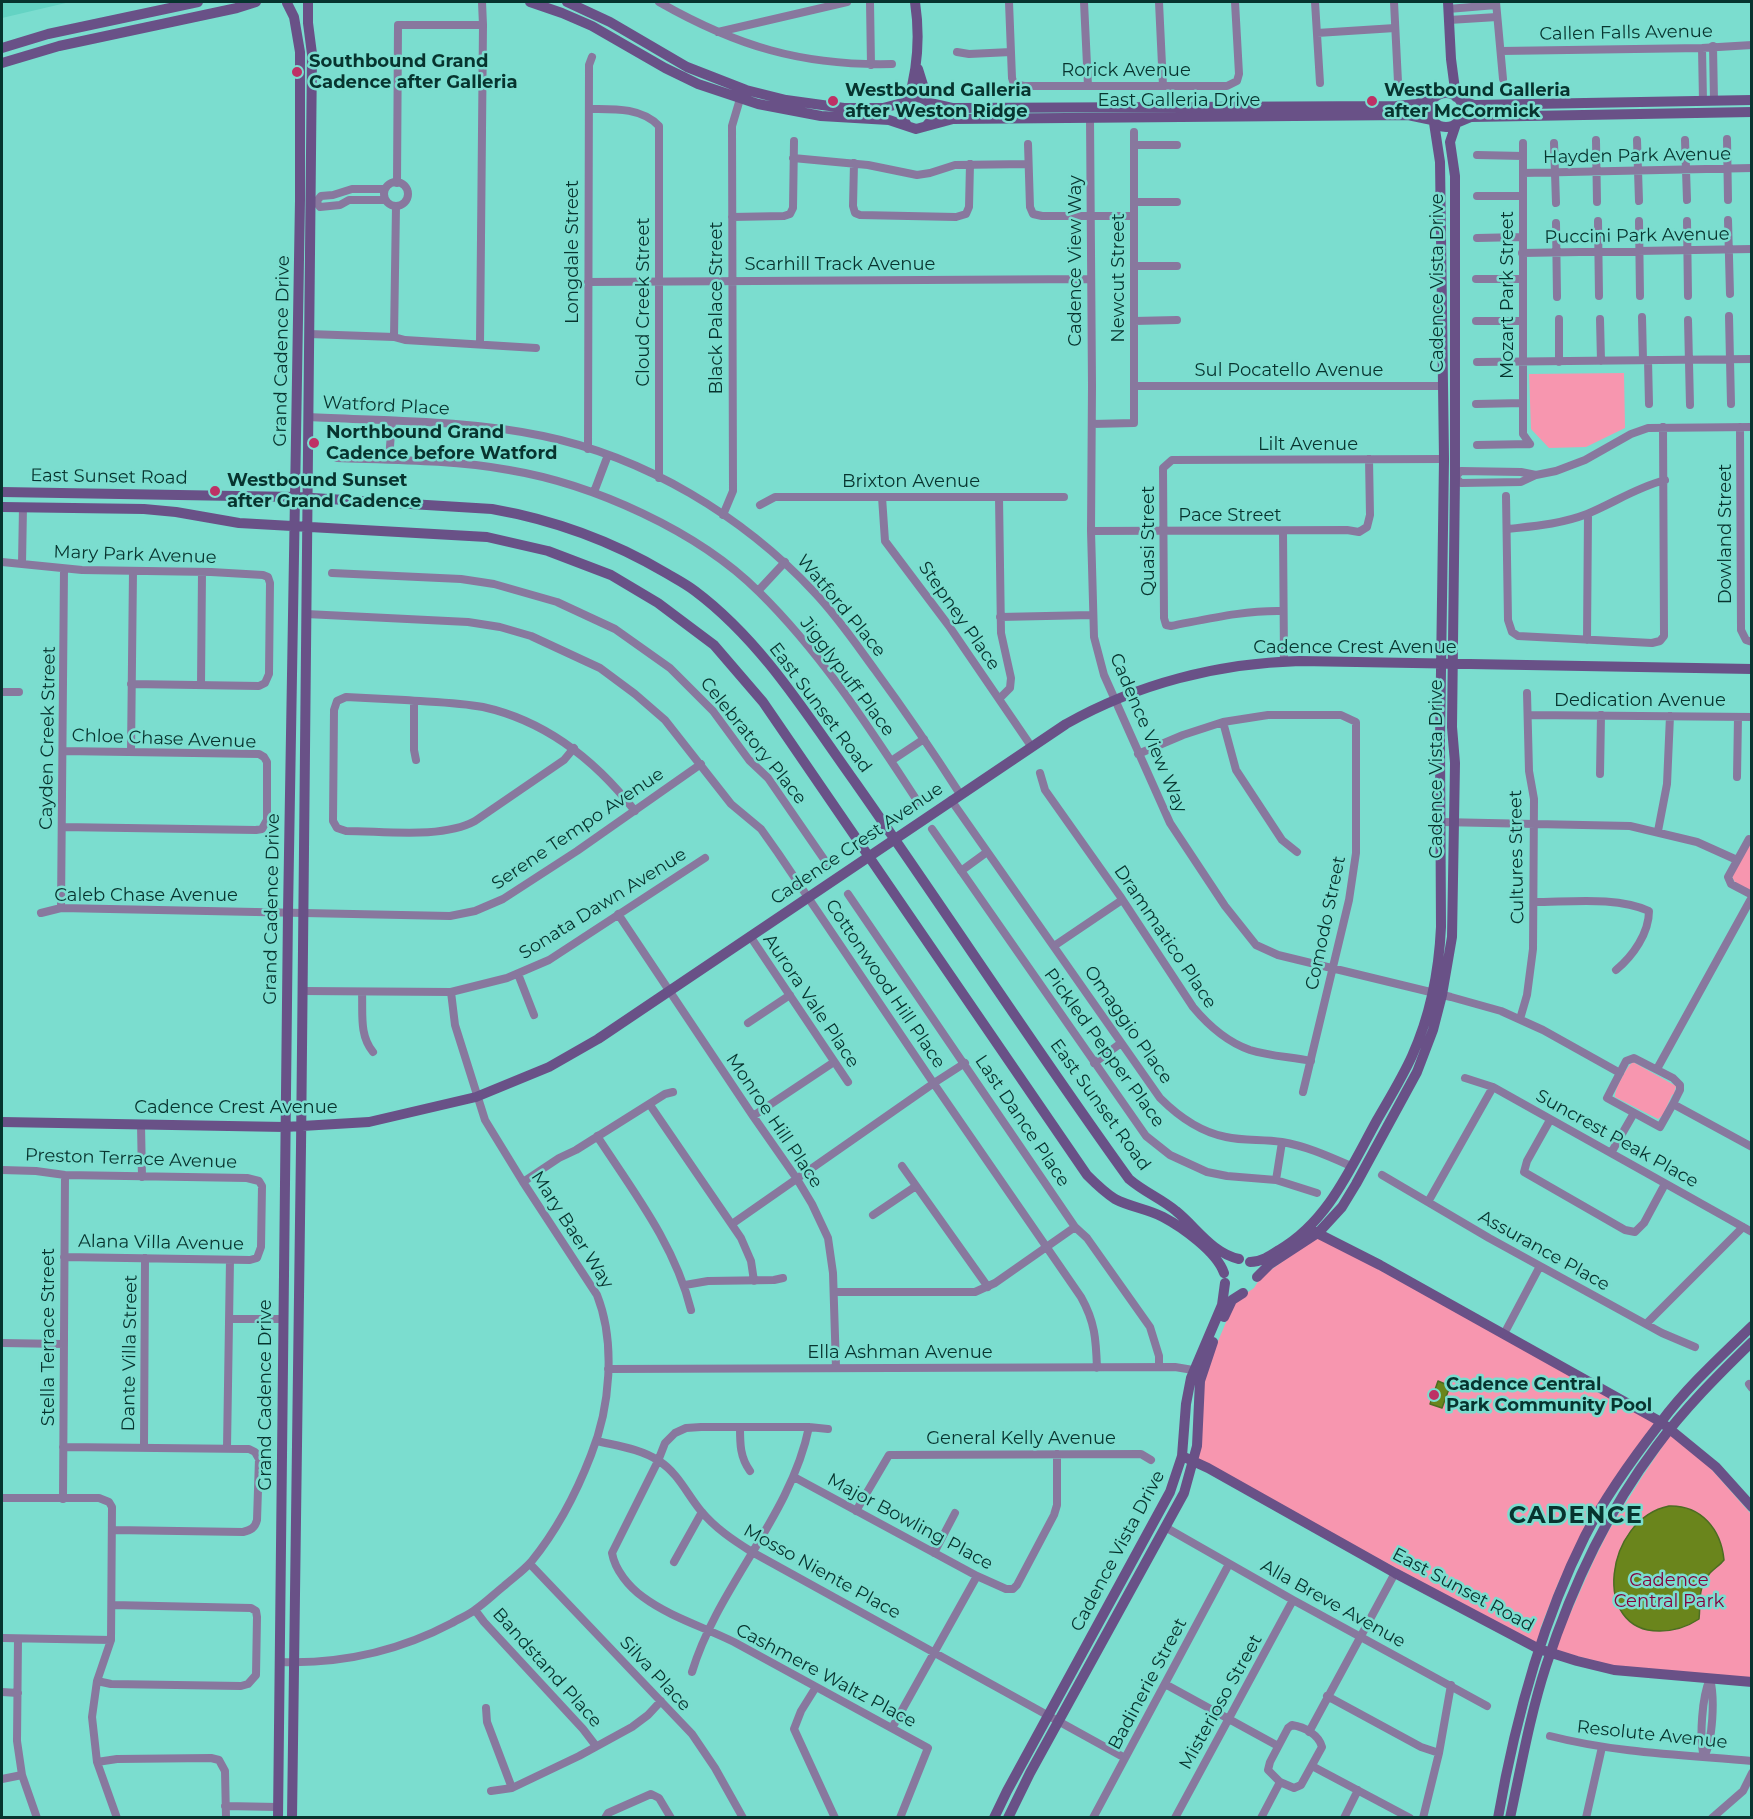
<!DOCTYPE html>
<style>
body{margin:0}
#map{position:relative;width:1753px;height:1819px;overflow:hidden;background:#7bddcf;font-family:Montserrat,sans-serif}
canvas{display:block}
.frame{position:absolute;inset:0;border:3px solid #07342f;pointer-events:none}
</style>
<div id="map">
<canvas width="1753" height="1819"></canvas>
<div class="frame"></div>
</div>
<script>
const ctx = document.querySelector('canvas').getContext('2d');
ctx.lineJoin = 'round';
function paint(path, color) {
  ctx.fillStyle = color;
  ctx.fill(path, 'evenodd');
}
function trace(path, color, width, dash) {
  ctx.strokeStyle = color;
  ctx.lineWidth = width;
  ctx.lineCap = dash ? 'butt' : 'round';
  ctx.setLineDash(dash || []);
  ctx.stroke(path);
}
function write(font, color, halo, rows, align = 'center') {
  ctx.font = font + ' Montserrat,sans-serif';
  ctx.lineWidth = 5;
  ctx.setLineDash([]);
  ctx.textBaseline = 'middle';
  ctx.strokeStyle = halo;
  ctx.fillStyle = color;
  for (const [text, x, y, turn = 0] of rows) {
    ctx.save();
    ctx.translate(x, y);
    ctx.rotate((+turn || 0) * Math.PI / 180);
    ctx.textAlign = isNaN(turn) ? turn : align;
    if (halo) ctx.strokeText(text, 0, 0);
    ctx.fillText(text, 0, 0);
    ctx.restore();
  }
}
paint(new Path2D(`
 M 2,2 L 70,2 L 2,18 Z`), '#64d3c3');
paint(new Path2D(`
 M 1624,373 L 1625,428 L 1586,447 L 1549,448 L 1531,429 L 1529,374 Z
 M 1751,844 L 1751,891 C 1744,887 1733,885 1732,875 L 1748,846 Z
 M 1633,1062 L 1676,1086 L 1674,1094 L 1672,1095 L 1663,1115 L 1658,1119 L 1615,1097 C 1614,1090 1627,1066 1633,1062 Z
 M 1318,1236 L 1657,1423 L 1559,1581 L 1540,1629 L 1542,1632 L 1538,1644 L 1517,1635 L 1198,1459 L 1202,1392 L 1210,1360 L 1235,1301 L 1254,1288 L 1261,1277 Z
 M 1671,1434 L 1697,1453 L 1751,1514 L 1751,1678 L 1618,1667 L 1554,1650 L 1594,1560 L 1608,1532 L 1642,1477 Z`), '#f796af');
const water = new Path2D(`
 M 1438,1381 L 1450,1386 L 1442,1408 L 1430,1404 Z
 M 1669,1506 C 1701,1505 1721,1529 1724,1560 C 1720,1565 1715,1568 1710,1573 C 1697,1589 1701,1601 1699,1619 C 1687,1627 1673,1631 1660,1631 C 1590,1632 1605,1519 1669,1506 Z`);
paint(water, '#6a851c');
trace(water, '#4c6d22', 1.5);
trace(new Path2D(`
 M 482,2 L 483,25
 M 659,2 C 736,46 802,66 892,64
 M 870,2 L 871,65
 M 1009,2 L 1012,78 L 1014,84 L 1024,86 L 1227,86 L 1237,81 L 1239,74 L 1235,2
 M 1084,2 L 1088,86
 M 1159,2 L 1163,86
 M 1315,2 L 1320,83
 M 1394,2 L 1398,82
 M 1496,2 L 1503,79
 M 1448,9 L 1496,5
 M 1449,20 L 1497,17
 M 718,32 L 847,2
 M 1317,33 L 1395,28
 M 1713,46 L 1714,101
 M 1702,48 L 1703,101
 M 1501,51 L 1702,48 L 1752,45
 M 957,52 L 969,54 L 1011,52
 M 589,109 C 612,109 641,107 659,126 L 659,478
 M 1090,118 L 1092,386 L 1091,531 L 1094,637 L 1104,675 L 1170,823 L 1225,906 L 1256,945 L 1278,955 L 1451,997 L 1501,1011 L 1543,1030 L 1620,1073
 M 1727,139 L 1728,200
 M 1596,140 L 1597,202
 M 1637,140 L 1639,201
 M 1685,140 L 1687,200
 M 1523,143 L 1523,434 L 1530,444
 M 1554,143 L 1556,203
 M 1028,144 L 1030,207 L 1033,214 L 1042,216 L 1134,216
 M 1134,145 L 1177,145
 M 1477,155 L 1523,156
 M 793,158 L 868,165 L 917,175 L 930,173 L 955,165 L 1028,164
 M 854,163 L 853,206 L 855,213 L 860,215 L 956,217 L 966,214 L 969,207 L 970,164
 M 1523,173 L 1752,168
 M384 194a12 12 0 1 1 24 0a12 12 0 1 1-24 0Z
 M 397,183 L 398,25 L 483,25 L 480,344
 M 1477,196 L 1523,196
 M 311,201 L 316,202 L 320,207 L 340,205 L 349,200 L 385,200
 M 316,202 L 321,196 L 333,195 L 352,189 L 385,189
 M 1134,202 L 1177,202
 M 732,217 L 784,216 L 790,214 L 793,208 L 794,141
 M 1728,220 L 1730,294
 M 1598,221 L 1599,296
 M 1639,221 L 1640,296
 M 1687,221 L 1688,296
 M 1556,223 L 1557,297
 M 1477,238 L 1522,237
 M 1522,253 L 1752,249
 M 1134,266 L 1177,266
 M 1476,279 L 1523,279
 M 588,282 L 1091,279
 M 1729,316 L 1731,404
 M 1642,317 L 1643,360
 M 1559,319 L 1559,362
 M 1600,319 L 1601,361
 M 1688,320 L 1690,405
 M 1134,321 L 1177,320
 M 1476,321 L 1523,321
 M 309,334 L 394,337 L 405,340 L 536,348
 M 394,337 L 396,206
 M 1648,360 L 1649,404
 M 1477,362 L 1752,359
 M 1134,386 L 1443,386
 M 1476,404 L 1523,403
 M 308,417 C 386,421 466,420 543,436 C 645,457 743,516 814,592 C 837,616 856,644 875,670 C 905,711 933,752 960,794
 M 1092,424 L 1134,423 L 1134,132
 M 1740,427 L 1741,630 L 1746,640 L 1752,642
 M 1477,445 L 1530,444
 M 588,449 L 589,65 L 592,57
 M 337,458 C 394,460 453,460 509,470 C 593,484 698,531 759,592 C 822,654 870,729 918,802
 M 389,459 L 392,421
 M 1536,475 L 1521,472 L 1461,471 L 1455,477 L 1461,483 L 1521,482 L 1536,475 L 1556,471 L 1585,460 L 1631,434 L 1648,428 L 1752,427
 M 594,492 L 608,455
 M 1506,496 L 1508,620 L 1512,632 L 1518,636 L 1652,643 L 1660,641 L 1664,636 L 1663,427
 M 882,497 L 885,541 L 949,626 L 1031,746
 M 760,505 L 775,497 L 1064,497
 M 723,515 L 733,491 L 732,126 L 740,99
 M 1508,529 C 1535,526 1561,524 1587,514 C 1614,503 1635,488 1665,480
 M 1091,531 L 1347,530 L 1359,532 L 1367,527 L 1370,515 L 1369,459
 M 1283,531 L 1284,661
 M 2,562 L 82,570 L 211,572 L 263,575 L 268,577 L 270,583 L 269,674 L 265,683 L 259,686 L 131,684
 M 22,564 L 23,507
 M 332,573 L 461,579 L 494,584 L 557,602 L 615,629 L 670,668 L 713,711 L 749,760 L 768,778 L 828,865
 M 758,591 L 785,562
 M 1283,611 C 1245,610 1208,619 1171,626 L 1166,625 L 1164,618 L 1163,468 L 1172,460 L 1444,459
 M 306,614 L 468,622 L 500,627 L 531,636 L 600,668 L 635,694 L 665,720 L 731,804 L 761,829 L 778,853 L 930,1078 L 1081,1297 C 1095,1322 1096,1339 1097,1368
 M 1000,617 L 1092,615
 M 1587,640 L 1588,514
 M 201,685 L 202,572
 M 2,692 L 19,692
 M 999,699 L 1010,688 L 1011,678 L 1001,633 L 999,497
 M 414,701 L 414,750 L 416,760
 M 1528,715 L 1752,717
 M 1223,722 L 1236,770 L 1282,840 L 1297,852
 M 574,748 L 564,760 L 475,821 C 442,839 384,831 346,831 L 337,828 L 333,821 L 334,710 L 337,701 L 346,697 C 365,698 385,699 405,700 C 431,702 457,702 483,707 C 546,721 596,761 635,811
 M 131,752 L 133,571
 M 1138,754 L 1183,735 L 1223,722 L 1268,715 L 1341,715 L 1356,722 L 1356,853 L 1349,900 L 1303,1092
 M 891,761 L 924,739
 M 1040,773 L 1045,790 L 1120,896 L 1193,1007 C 1208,1025 1227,1042 1250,1050 C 1269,1056 1291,1057 1311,1061
 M 1600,774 L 1601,715
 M 1737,777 L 1738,717
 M 951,800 L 1160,1098 C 1178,1116 1200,1132 1226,1137 C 1244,1141 1263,1139 1282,1142 C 1306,1146 1328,1156 1351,1166
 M 1441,822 L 1630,826 L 1697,842 L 1737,860
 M 62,827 L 256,830 L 262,829 L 267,820 L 267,762 L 264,757 L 259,754 L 63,751
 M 932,829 L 1146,1136 L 1170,1155 L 1207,1172 L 1227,1176 L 1276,1180 L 1317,1193
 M 1658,831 L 1667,784 L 1670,716
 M 1752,840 L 1749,839 L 1728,877 L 1731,884 L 1752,895
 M 961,871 L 987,852
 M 848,894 L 1075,1227 L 1087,1238 L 1150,1327 L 1159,1356 L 1159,1367
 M 1534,902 C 1569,902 1617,896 1649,911 C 1649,933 1633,956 1616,970
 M 61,908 L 64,569
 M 41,913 L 61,908 L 450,916 L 475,911 L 503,899 L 577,851 L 701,764
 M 618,914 L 753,1116 L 797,1179 L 812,1204 L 828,1238 L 833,1273 L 836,1368
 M 750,936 L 848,1082
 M 1054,946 L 1122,900
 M 518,974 L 534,1015
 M 303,991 L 451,992 L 507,978 L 549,960 L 705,858
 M 362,992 C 363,1013 359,1035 373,1052
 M 1520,1019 L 1527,995 L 1533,949 L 1534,799 L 1529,771 L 1527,693
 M 748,1023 L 790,995
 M 1634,1058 L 1673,1078 L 1680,1085 L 1680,1090 L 1673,1104 L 1660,1127 L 1607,1098 L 1626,1061 Z
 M 1094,1063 L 1121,1043
 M 1657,1069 L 1752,897
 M 1465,1078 L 1493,1087 L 1752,1232
 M 1673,1104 L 1752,1147
 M 650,1105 L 741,1238 L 751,1261 L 754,1281
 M 753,1116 L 834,1062
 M 1550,1120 L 1527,1161 L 1524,1172 L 1625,1230 L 1635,1232 L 1644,1223 L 1665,1184
 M 141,1125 L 142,1177
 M 597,1136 C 633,1191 675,1245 691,1310
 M 1611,1153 L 1634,1113
 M 902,1166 L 988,1287
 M 2,1170 L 36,1171 L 65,1175 L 247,1178 L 259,1181 L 262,1186 L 261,1247 L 257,1258 L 250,1260 L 64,1257
 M 1382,1175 L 1489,1238 L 1662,1333 L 1695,1347
 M 1276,1180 L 1282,1142
 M 523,1182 L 559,1158 L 576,1150 L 665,1094 L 673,1092
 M 1428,1202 L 1493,1087
 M 873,1215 L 916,1186
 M 732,1224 L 934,1083 L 965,1063
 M 685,1285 L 708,1281 L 774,1280 L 783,1278
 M 834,1292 L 975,1292 L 995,1283 L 1075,1227
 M 229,1319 L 283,1319
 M 1646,1324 L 1743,1227
 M 1504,1334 L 1540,1266
 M 2,1343 L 64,1344
 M 608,1369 L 1175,1367 L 1193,1370
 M 1749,1384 L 1752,1388
 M 740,1427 C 740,1444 740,1457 750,1471
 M 828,1429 L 809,1427 L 701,1427 L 686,1428 L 675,1433 L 665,1443 L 658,1461 L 612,1553 C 615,1570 629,1587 643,1597 C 670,1617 704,1627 734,1642 C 799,1677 863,1713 928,1748 L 900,1818
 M 597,1441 C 618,1446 641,1449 659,1461 C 678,1473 687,1494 701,1511 C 715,1528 733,1540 752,1552 L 1125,1758
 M 63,1447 L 249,1449 L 255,1452 L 259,1459 L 257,1520 C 255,1528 251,1530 243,1532 L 113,1530
 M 144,1447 L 145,1258
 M 227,1448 L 230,1260
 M 794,1477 L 977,1576 L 1006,1589 L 1013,1589 L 1017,1585 L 1054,1515 L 1057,1505 L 1057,1454
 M 2,1498 L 99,1498 L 109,1502 L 112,1507 L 111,1640 L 97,1681 L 92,1717 L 97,1762 L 117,1818
 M 63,1499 L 65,1175
 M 856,1511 L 889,1455 L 1141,1454 L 1151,1460
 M 1165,1527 L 1293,1600 L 1487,1706
 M 934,1553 L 955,1513
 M 674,1562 L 702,1512
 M 530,1564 L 692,1734 L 715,1768 L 743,1818
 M 475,1610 L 484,1622 L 583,1729 L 596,1746
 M 2,1638 L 111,1640
 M 18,1639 L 17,1741 L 22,1775 L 37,1818
 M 281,1662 C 341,1664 399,1651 452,1623 C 460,1618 469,1615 476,1609 C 486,1602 494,1594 504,1586 C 513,1578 523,1571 531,1562 C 558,1529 576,1494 591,1455 C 610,1408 616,1343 597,1295 L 523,1182 L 485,1120 L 455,1025 L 451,992
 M 692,1672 C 718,1586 791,1516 809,1427
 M 97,1681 L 111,1684 L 241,1686 L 248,1684 L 256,1675 L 257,1617 L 256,1611 L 251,1608 L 112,1605
 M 1165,1684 L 1278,1746
 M 816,1687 L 801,1711 L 794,1729 L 835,1818
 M 2,1692 L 18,1693
 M 1327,1696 L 1421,1747 L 1439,1753
 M 486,1708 L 487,1722 L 512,1788
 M 1292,1725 C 1305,1727 1319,1735 1322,1747 L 1301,1785 L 1294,1788 L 1280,1782 L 1268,1770 L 1270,1762 L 1288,1728 Z
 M 892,1728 L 977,1576
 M 1309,1732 L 1395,1573
 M 1550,1736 C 1616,1753 1684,1755 1752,1761
 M 1704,1757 C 1713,1740 1715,1698 1710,1679
 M 1704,1757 C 1699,1739 1702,1696 1710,1679
 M 97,1762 L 117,1759 L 211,1758 L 219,1760 L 225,1771 L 226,1818
 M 1312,1766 L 1410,1818
 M 2,1779 L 22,1775
 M 491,1791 L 512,1788 L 579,1756 L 632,1727 L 648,1715 L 661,1701
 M 225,1806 L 278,1807
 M 605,1818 L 608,1813 L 651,1794 L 659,1798 L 671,1818
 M 1093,1818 L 1229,1564
 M 1175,1818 L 1293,1600
 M 1261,1818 L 1280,1782
 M 1344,1818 L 1358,1790
 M 1423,1818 L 1439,1753 L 1451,1685
 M 1586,1818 L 1602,1747
 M 1712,1818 L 1743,1791 L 1752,1773`), '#88789e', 8);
trace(new Path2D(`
 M 530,2 L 562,13 L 592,26 L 665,68 L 698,84 L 758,104 L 821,116 L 889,120 L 916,129 L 953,119 L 1408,115 L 1432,120
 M 567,2 L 610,22 L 687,67 L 746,90 L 786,100 L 844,108 L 883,108 L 906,102
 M 1448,2 L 1451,59 L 1456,97
 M 2,48 L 48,34 L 198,2
 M 2,63 L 59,46 L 237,8 L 256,2
 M 918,69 L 928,101
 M1429 110a17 17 0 1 1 34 0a17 17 0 1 1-34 0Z
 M 1460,100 L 1474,105 L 1752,100
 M 908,101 C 918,68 920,35 915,2
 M 930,103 L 952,108 L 1396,106 L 1417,104 L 1434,98
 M 1459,122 L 1471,117 L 1752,112
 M 907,125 C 903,120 900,114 903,107 C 912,85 947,105 927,125
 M 2,492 L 296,497 L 492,509 C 555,520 612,541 666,573 C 676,579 686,584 695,591 C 763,642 808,717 857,785 C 949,916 1036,1050 1129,1179 C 1144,1192 1162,1199 1176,1211 C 1197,1228 1212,1253 1239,1259
 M 2,507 L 144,509 L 176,512 L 239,523 L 487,537 L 548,551 L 611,575 L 658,603 L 714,645 L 763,702 L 1087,1175 C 1096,1184 1104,1192 1115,1199 C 1130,1207 1148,1209 1163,1217 C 1182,1227 1217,1252 1224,1273
 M 2,1122 L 285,1127 L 369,1122 L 476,1097 L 549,1067 L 598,1039 L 1066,724 C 1137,684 1218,663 1300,661 L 1752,669
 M 1313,1231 L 1380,1265 L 1661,1422 L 1716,1467 L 1752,1507
 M 1250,1262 C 1261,1262 1270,1256 1279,1250 C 1328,1222 1351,1167 1377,1120 C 1389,1099 1402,1078 1412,1056 C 1430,1016 1439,970 1441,927 L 1440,741 L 1444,459 L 1440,162 L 1434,123
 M 1257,1277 L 1270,1264 L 1319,1232 L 1342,1207 L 1356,1184 L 1417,1072 L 1433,1030 L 1442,995 L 1452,937 L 1455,763 L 1452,727 L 1455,477 L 1455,176 L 1450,142 L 1456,124
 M 1224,1317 L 1232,1300 L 1243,1293
 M 1182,1456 L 1208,1468 L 1395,1573 L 1539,1649 L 1577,1661 L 1614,1670 L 1752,1682
 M 278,1818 L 288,912 L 300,200 L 300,52 L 294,17 L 287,3
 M 292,1818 L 301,1147 L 312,54 L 308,23 L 308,2
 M 994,1818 L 1007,1791 L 1170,1492 L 1182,1456 L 1186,1404 L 1191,1378 L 1222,1305 L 1225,1283
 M 1008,1818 L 1030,1773 L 1184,1493 L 1197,1446 L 1200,1381 L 1213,1342
 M 1498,1818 C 1515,1720 1541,1624 1585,1536 C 1606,1495 1633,1458 1661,1422 C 1687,1387 1720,1357 1752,1326
 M 1510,1818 C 1521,1767 1530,1715 1546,1666 C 1571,1589 1607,1512 1656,1447 C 1684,1409 1718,1375 1752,1342`), '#695187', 10);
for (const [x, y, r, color] of [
 [297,72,6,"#be3165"],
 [833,101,6,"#be3165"],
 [1372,101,6,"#be3165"],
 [314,443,6,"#be3165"],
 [215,491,6,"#be3165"],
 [1434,1395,6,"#be3165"]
]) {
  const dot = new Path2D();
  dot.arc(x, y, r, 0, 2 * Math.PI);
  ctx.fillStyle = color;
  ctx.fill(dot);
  trace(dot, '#7bddcf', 2);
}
write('18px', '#07342f', '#7bddcf', [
 ["Callen Falls Avenue",1626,33,-1],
 ["Rorick Avenue",1126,71],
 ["East Galleria Drive",1179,101],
 ["Hayden Park Avenue",1637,156,-1],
 ["Puccini Park Avenue",1637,236,-1],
 ["Longdale Street",573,252,-90],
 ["Cadence View Way",1076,261,-90],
 ["Scarhill Track Avenue",840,265],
 ["Newcut Street",1119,278,-90],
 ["Cadence Vista Drive",1438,283,-90],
 ["Mozart Park Street",1508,295,-90],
 ["Cloud Creek Street",644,302,-90],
 ["Black Palace Street",717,308,-90],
 ["Grand Cadence Drive",282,351,-89],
 ["Sul Pocatello Avenue",1289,371],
 ["Watford Place",386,406,3],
 ["Lilt Avenue",1308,445],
 ["East Sunset Road",109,477,1],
 ["Brixton Avenue",911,482],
 ["Pace Street",1230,516],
 ["Dowland Street",1726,534,-90],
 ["Quasi Street",1149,541,-90],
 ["Mary Park Avenue",135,555,2],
 ["Watford Place",841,606,50],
 ["Stepney Place",959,616,55],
 ["Cadence Crest Avenue",1355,648],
 ["Jigglypuff Place",847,677,53],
 ["Dedication Avenue",1640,701],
 ["East Sunset Road",820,708,53],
 ["Cadence View Way",1148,733,67],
 ["Cayden Creek Street",48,738,-89],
 ["Chloe Chase Avenue",164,739,2],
 ["Celebratory Place",753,741,51],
 ["Cadence Vista Drive",1437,769,-90],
 ["Serene Tempo Avenue",578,829,-34],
 ["Cadence Crest Avenue",857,844,-34],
 ["Cultures Street",1517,857,-91],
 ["Caleb Chase Avenue",146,896],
 ["Sonata Dawn Avenue",603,904,-32],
 ["Grand Cadence Drive",272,909,-89],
 ["Comodo Street",1326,923,-78],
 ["Drammatico Place",1165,937,56],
 ["Cottonwood Hill Place",885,984,56],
 ["Aurora Vale Place",811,1001,56],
 ["Omaggio Place",1128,1025,55],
 ["Pickled Pepper Place",1104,1048,54],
 ["East Sunset Road",1100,1105,54],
 ["Cadence Crest Avenue",236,1108],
 ["Monroe Hill Place",774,1121,56],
 ["Last Dance Place",1022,1121,56],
 ["Suncrest Peak Place",1617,1139,29],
 ["Preston Terrace Avenue",131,1159,2],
 ["Mary Baer Way",572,1230,57],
 ["Alana Villa Avenue",161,1243,1],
 ["Assurance Place",1544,1251,29],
 ["Stella Terrace Street",49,1337,-90],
 ["Dante Villa Street",130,1353,-89],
 ["Ella Ashman Avenue",900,1353],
 ["Grand Cadence Drive",266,1395,-90],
 ["General Kelly Avenue",1021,1439],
 ["Major Bowling Place",910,1522,28],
 ["Cadence Vista Drive",1118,1551,-62],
 ["Mosso Niente Place",822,1572,29],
 ["East Sunset Road",1463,1590,28],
 ["Alla Breve Avenue",1333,1604,29],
 ["Bandstand Place",547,1668,48],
 ["Silva Place",655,1674,47],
 ["Cashmere Waltz Place",826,1676,28],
 ["Badinerie Street",1148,1684,-62],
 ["Misterioso Street",1221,1702,-61],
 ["Resolute Avenue",1652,1735,6]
]);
write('bold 18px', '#07342f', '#7bddcf', [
 ["Southbound Grand",309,62],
 ["Cadence after Galleria",309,83],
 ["Westbound Galleria",845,91],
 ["after Weston Ridge",845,112],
 ["Westbound Galleria",1384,91],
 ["after McCormick",1384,112],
 ["Northbound Grand",326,433],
 ["Cadence before Watford",326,454],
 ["Westbound Sunset",227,481],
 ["after Grand Cadence",227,502],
 ["Cadence Central",1446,1385],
 ["Park Community Pool",1446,1406]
], 'left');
write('18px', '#86013e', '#7bddcf', [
 ["Cadence",1669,1581],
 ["Central Park",1669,1602]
]);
ctx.letterSpacing = '1.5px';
write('bold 24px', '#07342f', '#7bddcf', [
 ["CADENCE",1576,1516]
]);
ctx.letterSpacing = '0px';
</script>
